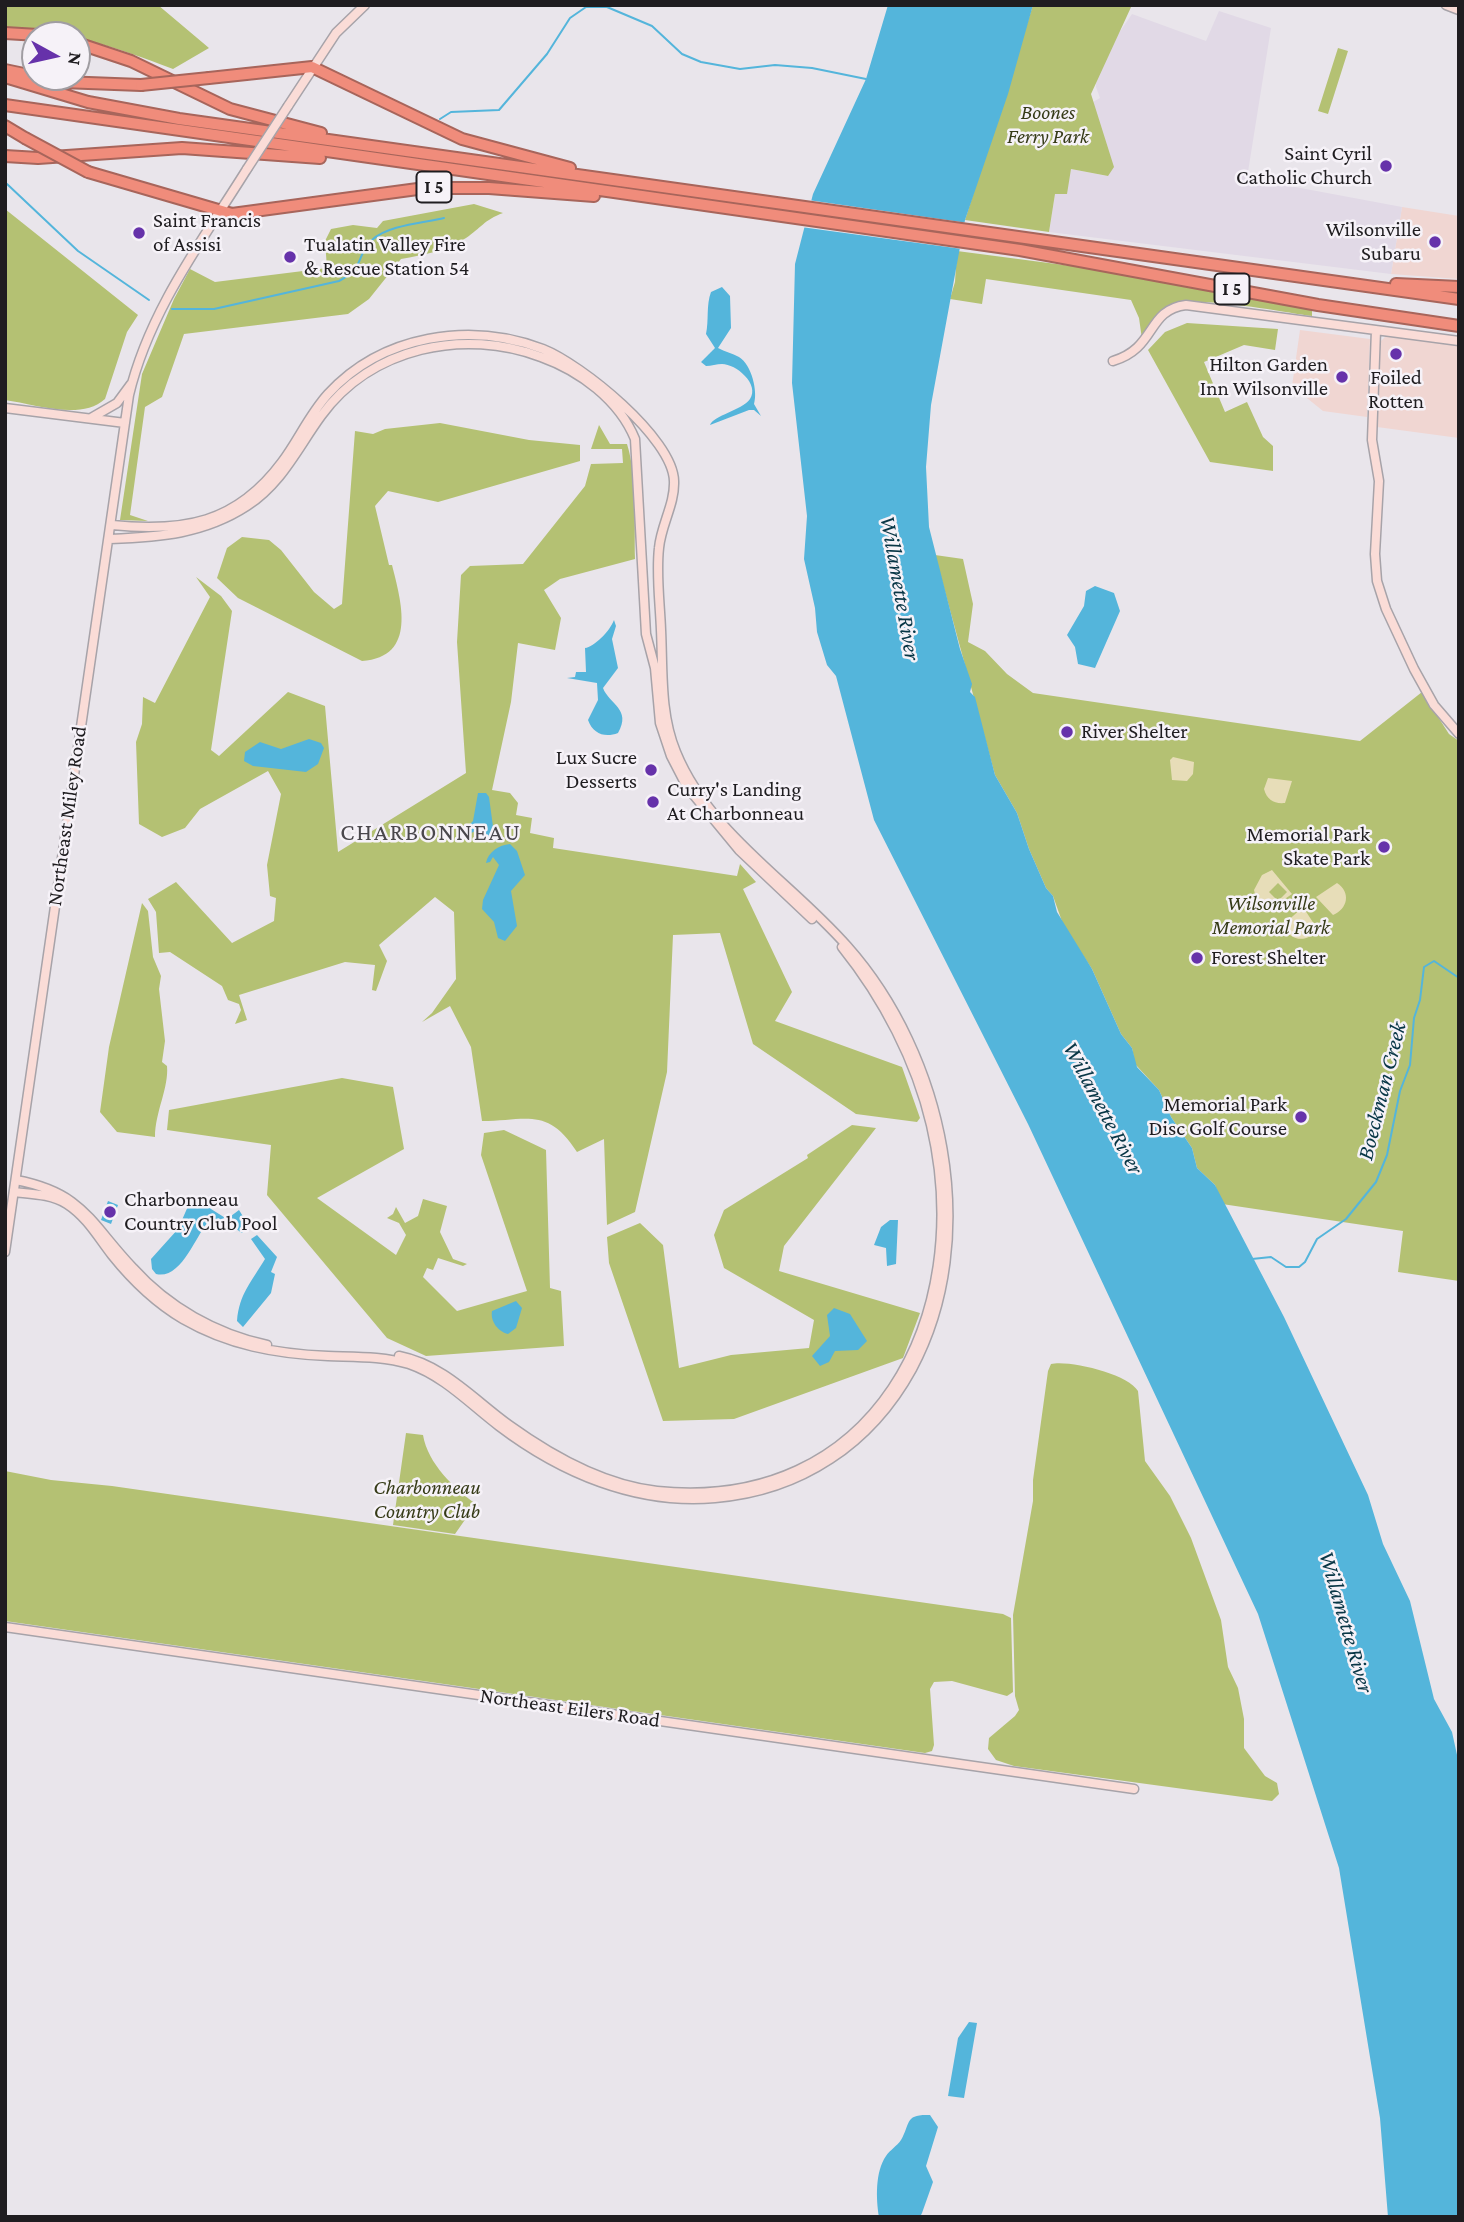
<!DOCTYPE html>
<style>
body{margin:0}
#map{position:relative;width:1464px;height:2222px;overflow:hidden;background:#e9e5eb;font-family:"Crimson Pro",serif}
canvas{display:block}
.frame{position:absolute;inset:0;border:7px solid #1f1d20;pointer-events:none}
.north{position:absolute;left:21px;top:21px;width:70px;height:70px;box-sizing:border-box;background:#f6f2f8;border:2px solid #a09da2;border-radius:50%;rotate:98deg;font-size:19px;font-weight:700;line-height:28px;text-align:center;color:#1f1d20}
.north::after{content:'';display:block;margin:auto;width:24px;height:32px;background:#6632aa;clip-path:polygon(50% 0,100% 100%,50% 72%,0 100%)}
</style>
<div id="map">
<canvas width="1464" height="2222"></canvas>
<div class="frame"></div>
<div class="north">N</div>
</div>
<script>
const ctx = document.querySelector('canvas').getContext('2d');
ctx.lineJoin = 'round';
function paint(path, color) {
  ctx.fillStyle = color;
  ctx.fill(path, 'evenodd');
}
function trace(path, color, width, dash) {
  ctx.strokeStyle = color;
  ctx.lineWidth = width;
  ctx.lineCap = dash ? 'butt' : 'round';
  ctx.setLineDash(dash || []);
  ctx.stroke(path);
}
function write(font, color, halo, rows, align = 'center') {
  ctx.font = font + ' "Crimson Pro",serif';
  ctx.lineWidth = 5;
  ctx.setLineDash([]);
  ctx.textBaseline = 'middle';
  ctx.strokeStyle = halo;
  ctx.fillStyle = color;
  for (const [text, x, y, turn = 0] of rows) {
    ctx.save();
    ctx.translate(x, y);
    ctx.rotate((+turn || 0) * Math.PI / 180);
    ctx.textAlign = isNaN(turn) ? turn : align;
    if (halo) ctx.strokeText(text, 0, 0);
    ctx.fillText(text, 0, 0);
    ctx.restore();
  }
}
paint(new Path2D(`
 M 1402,207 L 1459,216 L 1459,279 L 1391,274 Z
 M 1300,330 L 1370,339 L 1367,417 L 1323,411 L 1292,386 Z
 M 1388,334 L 1459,344 L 1459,438 L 1377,427 L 1380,342 Z`), '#f0d6d2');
paint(new Path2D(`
 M 1219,11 L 1271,28 L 1247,178 L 1402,207 L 1391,274 L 1049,232 L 1055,194 L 1071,169 L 1107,176 L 1093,102 L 1100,98 L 1096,87 L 1097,65 L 1132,14 L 1206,41 Z`), '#e1d9e6');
paint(new Path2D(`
 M 5,5 L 158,5 L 209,48 L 173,69 C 116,47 66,31 5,27 Z
 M 1033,5 L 1132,5 L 1091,94 L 1114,167 L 1108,176 L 1071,169 L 1067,194 L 1055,194 L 1049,232 L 965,220 Z
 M 1338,48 L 1348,51 L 1328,114 L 1318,111 Z
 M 474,204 L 503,213 C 484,220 481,228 466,238 C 445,251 424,255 401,259 L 369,299 L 348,314 L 184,334 L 162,397 L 145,407 L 130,515 L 148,521 L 120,520 L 142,374 L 174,299 L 190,269 L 215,282 L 327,268 L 325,241 L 331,229 L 353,225 L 377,228 L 383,221 Z
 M 5,209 L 138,315 L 127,332 L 105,399 C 81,421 34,404 5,400 Z
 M 957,251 L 1125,273 L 1312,310 L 1312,316 C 1281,312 1195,294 1170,306 C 1157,312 1150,328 1142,339 L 1139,318 L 1131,300 L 986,279 L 982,304 L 950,299 L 955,282 Z
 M 1187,323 L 1278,329 L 1275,350 L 1244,345 L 1204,362 L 1225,412 L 1247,402 L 1263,437 L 1273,446 L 1273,471 L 1210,462 L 1148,350 L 1165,332 Z
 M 440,423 L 529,440 L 580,445 L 580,461 L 438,502 L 388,491 L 375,506 L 389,565 L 392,565 C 401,601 418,657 362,661 L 238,598 L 217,578 L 227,548 L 242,537 L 269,540 L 281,550 L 314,592 L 334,609 L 342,604 L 355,431 L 373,434 L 385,429 Z
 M 599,425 L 610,444 L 627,444 C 638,480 634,522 635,559 L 560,579 L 544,590 L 561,618 L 555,650 L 518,643 L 511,702 L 492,790 L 510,793 L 518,803 L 516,815 L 532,818 L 530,833 L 554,838 L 553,848 L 737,876 L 740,864 L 756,882 L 743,889 L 792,992 L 775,1021 L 902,1067 L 920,1118 L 917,1122 L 856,1114 L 753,1044 L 720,933 L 673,935 L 667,1072 L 635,1212 L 607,1225 L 604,1139 L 577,1152 C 548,1106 525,1121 482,1121 L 471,1047 L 450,1006 L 422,1022 L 432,1013 L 456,979 L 454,912 L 435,897 L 379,945 L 387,961 L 376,991 L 372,990 L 375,965 L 345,962 L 239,995 L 247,1020 L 235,1024 L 241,1010 L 239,1004 L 228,1000 L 222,986 L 170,952 L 159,953 L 156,912 L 148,899 L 176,882 L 232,943 L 274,921 L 276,898 L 270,896 L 267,865 L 281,794 L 268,771 L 200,809 L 185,828 L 162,837 L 139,824 L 136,742 L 142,724 L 143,697 L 155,703 L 210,597 L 196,577 L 221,596 L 232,611 L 211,750 L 219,756 L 288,692 L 325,706 L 338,852 L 466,773 L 457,642 L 461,575 L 470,566 L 523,564 L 585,486 L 591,464 L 623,463 L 622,449 L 591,449 Z
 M 935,555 L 963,559 L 973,604 L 968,642 L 985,651 L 1007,674 L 1033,693 L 1360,741 L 1422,692 L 1449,734 L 1459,741 L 1459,1281 L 1398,1272 L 1403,1231 L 1222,1204 L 1215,1185 L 1197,1168 L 1192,1148 L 1171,1117 L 1159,1090 L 1135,1064 L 1132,1048 L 1121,1034 L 1092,969 L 1064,927 L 1053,896 L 1046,888 L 1029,849 L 1017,813 L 995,775 Z
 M 142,903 L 148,911 L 153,957 L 161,976 L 159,989 L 165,1041 L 162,1062 L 167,1066 C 169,1088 155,1112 155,1137 L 117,1132 L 100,1112 L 109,1047 Z
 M 342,1078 L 393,1087 L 404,1149 L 317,1198 L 396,1255 L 406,1235 L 399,1223 L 387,1218 L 393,1214 L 396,1207 L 405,1223 L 418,1216 L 423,1199 L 447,1206 L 440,1232 L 453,1259 L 467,1264 L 463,1266 L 438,1258 L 433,1270 L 427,1268 L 423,1277 L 457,1311 L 527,1291 L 481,1155 L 484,1133 L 504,1130 L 546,1150 L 550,1288 L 561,1291 L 564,1346 L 426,1356 L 387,1338 L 267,1195 L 271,1145 L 167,1130 L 169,1110 Z
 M 852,1125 L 876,1128 L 784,1246 L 779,1271 L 920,1313 L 903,1358 L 734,1419 L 663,1421 L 609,1263 L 607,1237 L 640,1223 L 663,1245 L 679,1368 L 731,1355 L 809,1348 L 814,1320 L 724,1268 L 714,1235 L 724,1210 L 808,1158 L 807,1155 Z
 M 1051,1364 C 1070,1360 1128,1374 1138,1391 L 1145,1461 L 1170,1496 L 1191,1538 L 1221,1620 L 1228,1667 L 1238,1688 L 1244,1719 L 1244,1748 L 1265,1776 L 1277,1783 L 1279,1794 L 1272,1801 L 1014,1766 L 996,1760 L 988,1749 L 989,1738 L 1015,1716 L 1019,1710 L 1015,1696 L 1013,1615 L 1033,1501 L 1033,1480 L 1048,1371 Z
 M 406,1433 L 423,1435 C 428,1464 454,1488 476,1504 L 455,1534 L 393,1525 Z
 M 5,1471 L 51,1480 L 112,1486 L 1003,1614 L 1011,1618 L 1013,1692 L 1007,1696 L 952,1681 L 934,1682 L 930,1689 L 934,1745 L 932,1751 L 925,1753 L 5,1621 Z`), '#b4c173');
paint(new Path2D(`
 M 1173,757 L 1194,762 L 1193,774 L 1187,781 L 1172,780 L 1170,760 Z
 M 1268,778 L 1292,781 L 1285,803 C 1274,804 1267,800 1264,789 Z
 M 1272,870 L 1292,894 L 1266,912 L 1257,902 L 1254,890 L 1262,875 ZM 1278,883 L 1287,892 L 1278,901 L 1269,892 Z
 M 1337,883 C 1351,892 1348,909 1333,915 L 1316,897 Z
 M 1303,907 L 1318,930 C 1307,943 1290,942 1283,925 Z`), '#e7ddb8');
paint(new Path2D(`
 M 888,5 L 1033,5 L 1008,94 L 965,220 L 931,405 L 926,467 L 929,527 L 960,649 L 972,684 L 970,692 L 975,697 L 995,775 L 1017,813 L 1029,849 L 1046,888 L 1053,896 L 1057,912 L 1092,969 L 1121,1034 L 1132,1048 L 1137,1067 L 1159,1090 L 1171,1117 L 1192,1148 L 1197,1168 L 1215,1185 L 1284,1317 L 1368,1495 L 1383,1544 L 1410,1601 L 1434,1699 L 1452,1732 L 1459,1764 L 1459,2217 L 1388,2217 L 1380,2118 L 1339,1868 L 1258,1614 L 1028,1124 L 874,820 L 836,676 L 827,665 L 817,632 L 815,608 L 804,559 L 807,516 L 792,383 L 795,264 L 813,194 L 866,79 Z
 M 722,287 L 730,296 L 731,328 L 718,348 C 725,352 732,353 739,357 C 752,365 758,392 754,404 L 761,416 L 754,410 L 749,410 L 710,425 C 714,415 741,411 750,399 C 760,384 736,364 722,364 C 717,364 711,366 706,366 L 701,362 L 715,348 L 706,334 C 709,321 706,305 711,292 Z
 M 1095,586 L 1114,593 L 1120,611 L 1095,668 L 1078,664 L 1075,647 L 1067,635 L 1084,606 L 1086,591 Z
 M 614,620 L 616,626 L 612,639 L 618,668 L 603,688 C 609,704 632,709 618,733 C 605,738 593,734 588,720 L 598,700 L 597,683 L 567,678 L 575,677 L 576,672 L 586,672 L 585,648 C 594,647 610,631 614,620 Z
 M 309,739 L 321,743 L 324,748 L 318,764 L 306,772 L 253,766 L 244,761 L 245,752 L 260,742 L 281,749 Z
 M 478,793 L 486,793 L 489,797 L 494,834 L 491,840 L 475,831 L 464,837 L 461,833 L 473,821 Z
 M 510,844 L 517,851 L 525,875 L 511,891 L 517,926 L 505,941 L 498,938 L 494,922 L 482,909 L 483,900 L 499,865 L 493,857 L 490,862 L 486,863 C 488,852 499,845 510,844 Z
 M 108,1201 L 118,1205 L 111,1224 L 101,1220 Z
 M 193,1202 L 203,1204 L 227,1219 L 239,1210 L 249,1226 L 242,1233 L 226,1222 L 208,1222 C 195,1237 181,1280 156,1274 L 152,1269 L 151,1259 L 178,1229 L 189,1204 Z
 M 890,1220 L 898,1220 L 896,1264 L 887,1266 L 886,1248 L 874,1245 L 881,1227 Z
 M 257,1235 L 277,1257 L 271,1272 L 275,1274 L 271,1293 L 243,1327 L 237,1321 C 239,1294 252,1281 265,1259 L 251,1239 Z
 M 516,1301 L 522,1308 L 516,1328 L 508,1334 C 499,1332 490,1322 492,1311 Z
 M 834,1308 L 850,1314 L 867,1341 L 858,1350 L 835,1351 L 829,1362 L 820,1366 L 812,1356 L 830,1336 L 827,1315 Z
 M 969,2022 L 977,2023 L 964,2098 L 948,2096 L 958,2038 Z
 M 930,2115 L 938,2127 L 926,2166 L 933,2182 L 922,2213 L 920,2217 L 879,2217 C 876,2199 875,2172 886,2156 C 890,2150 897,2146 901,2140 C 911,2123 904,2114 930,2115 Z`), '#54b5db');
paint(new Path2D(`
 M 808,200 L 968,223 L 962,249 L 801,227 Z`), '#e9e5eb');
trace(new Path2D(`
 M 440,119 L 451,112 L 499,110 L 547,54 L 570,18 L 586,7 L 607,7 L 652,26 L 682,54 L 701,62 L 740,69 L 775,65 L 812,68 L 866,79
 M 7,184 L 78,251 L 149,300
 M 172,309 L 214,309 L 339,281 C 366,267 356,254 372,240 C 388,225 423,223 444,218
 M 1252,1259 L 1271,1257 L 1286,1267 L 1299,1267 L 1305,1262 L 1317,1239 L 1346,1219 L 1376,1182 L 1387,1155 L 1400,1091 L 1410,1065 L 1414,1018 L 1420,1000 L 1424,967 L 1434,961 L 1459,978`), '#54b5db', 2);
const secondary = new Path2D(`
 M 1446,5 L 1459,10
 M 288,106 L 336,33 L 365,5
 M 1376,330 L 1372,440 L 1379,481 L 1375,554 L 1377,581 L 1386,609 L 1414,669 L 1434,705 L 1459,734
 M 1113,361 C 1157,348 1146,310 1186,305 L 1459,341
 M 5,408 L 125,423
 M 91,418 L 117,403 L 131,384
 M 110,539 C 160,537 204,534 247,506 C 282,483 297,449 321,416 C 371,347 464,328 541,357 C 580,371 619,400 635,439 L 646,634 L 655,668 L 660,723 L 671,756 L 687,787 L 739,850 L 812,919
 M 16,1180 C 84,1193 90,1223 133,1268 C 168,1307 216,1334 267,1345
 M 14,1192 C 32,1194 51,1194 67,1204 C 87,1217 98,1237 112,1255 C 132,1280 156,1303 183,1319 C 228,1345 276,1354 328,1356 C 355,1357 383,1356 409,1364 C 444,1376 470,1404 499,1426 C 561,1473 636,1505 715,1498 C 801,1491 871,1444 912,1369 C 983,1237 944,1055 847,946 C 791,882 709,833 676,752 C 660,714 663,670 661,630 C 660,603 656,575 659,548 C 661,525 675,504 674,481 C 673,438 581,364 543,349 C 470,321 382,335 328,394 C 309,415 298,441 282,462 C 236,524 183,532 112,525
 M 5,1252 L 129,395 C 149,311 202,241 247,169
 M 399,1356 C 444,1365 473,1399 509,1425 C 552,1456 603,1485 657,1491 C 874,1513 976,1317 931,1125 C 916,1061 883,998 842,947
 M 5,1627 L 1134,1789`);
const highway = new Path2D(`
 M 5,33 L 38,35
 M 77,43 L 131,61 L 230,109 L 321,133
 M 5,70 L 62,82 L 141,85
 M 5,77 L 88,102 L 179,119 L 1459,299
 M 209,78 L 312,67 L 462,139 L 570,168
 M 5,105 L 1020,250 L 1318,305 L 1459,326
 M 5,126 L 25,138
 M 5,156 L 38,158 L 182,148 L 320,158
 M 88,172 L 232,214 L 425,188 L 489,188 L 594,196
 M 1396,284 L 1459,287`);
trace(secondary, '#a7a3a9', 11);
trace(highway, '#a7655b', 14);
trace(secondary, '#fadcd7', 8);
trace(highway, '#f08c7b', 10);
const secondaryBridge = new Path2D(`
 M 247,169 L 288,106`);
const highwayBridge = new Path2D(`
 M 141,85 L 209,78
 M 25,138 L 88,172`);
trace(secondaryBridge, '#a7a3a9', 11, []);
trace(highwayBridge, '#a7655b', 14, []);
trace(secondaryBridge, '#fadcd7', 8);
trace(highwayBridge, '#f08c7b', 10);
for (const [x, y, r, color] of [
 [1386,166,7,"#6632aa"],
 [139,233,7,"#6632aa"],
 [1435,242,7,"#6632aa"],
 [290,257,7,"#6632aa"],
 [1396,354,7,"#6632aa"],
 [1342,377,7,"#6632aa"],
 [1067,732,7,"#6632aa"],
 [651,770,7,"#6632aa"],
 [653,802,7,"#6632aa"],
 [1384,847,7,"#6632aa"],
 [1197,958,7,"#6632aa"],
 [1301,1117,7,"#6632aa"],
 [110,1212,7,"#6632aa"]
]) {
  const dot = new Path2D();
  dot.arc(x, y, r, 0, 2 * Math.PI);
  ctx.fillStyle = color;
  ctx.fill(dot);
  trace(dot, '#f6f2f8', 2.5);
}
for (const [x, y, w] of [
 [434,187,35],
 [1232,289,35]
]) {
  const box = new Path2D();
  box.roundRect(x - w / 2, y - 15.5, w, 31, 5);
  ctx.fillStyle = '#f6f2f8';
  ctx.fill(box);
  trace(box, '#1f1d20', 2);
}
write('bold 19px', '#1f1d20', null, [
 ["I 5",434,187],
 ["I 5",1232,289]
]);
write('italic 21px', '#363b18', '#f6f2f8', [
 ["Boones",1048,113],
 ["Ferry Park",1048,137],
 ["Wilsonville",1271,904],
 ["Memorial Park",1271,928],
 ["Charbonneau",427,1488],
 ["Country Club",427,1512]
]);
write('21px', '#1f1d20', '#f6f2f8', [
 ["Saint Cyril",1372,154],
 ["Catholic Church",1372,178],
 ["Saint Francis",153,221,"left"],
 ["of Assisi",153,245,"left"],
 ["Wilsonville",1421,230],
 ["Subaru",1421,254],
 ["Tualatin Valley Fire",304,245,"left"],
 ["& Rescue Station 54",304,269,"left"],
 ["Hilton Garden",1328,365],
 ["Inn Wilsonville",1328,389],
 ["Foiled",1396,378,"center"],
 ["Rotten",1396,402,"center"],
 ["River Shelter",1081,732,"left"],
 ["Lux Sucre",637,758],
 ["Desserts",637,782],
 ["Curry's Landing",667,790,"left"],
 ["At Charbonneau",667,814,"left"],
 ["Memorial Park",1370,835],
 ["Skate Park",1370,859],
 ["Forest Shelter",1211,958,"left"],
 ["Memorial Park",1287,1105],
 ["Disc Golf Course",1287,1129],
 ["Charbonneau",124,1200,"left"],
 ["Country Club Pool",124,1224,"left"]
], 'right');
write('21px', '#1f1d20', '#f6f2f8', [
 ["Northeast Miley Road",67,816,-82],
 ["Northeast Eilers Road",570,1708,8]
]);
write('italic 23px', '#083646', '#f6f2f8', [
 ["Willamette River",900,588,80],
 ["Boeckman Creek",1382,1091,-76],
 ["Willamette River",1103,1108,62],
 ["Willamette River",1346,1622,74]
]);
ctx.letterSpacing = '2px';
write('24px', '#4a474c', '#f6f2f8', [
 ["CHARBONNEAU",431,833]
]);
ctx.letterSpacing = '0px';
</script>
